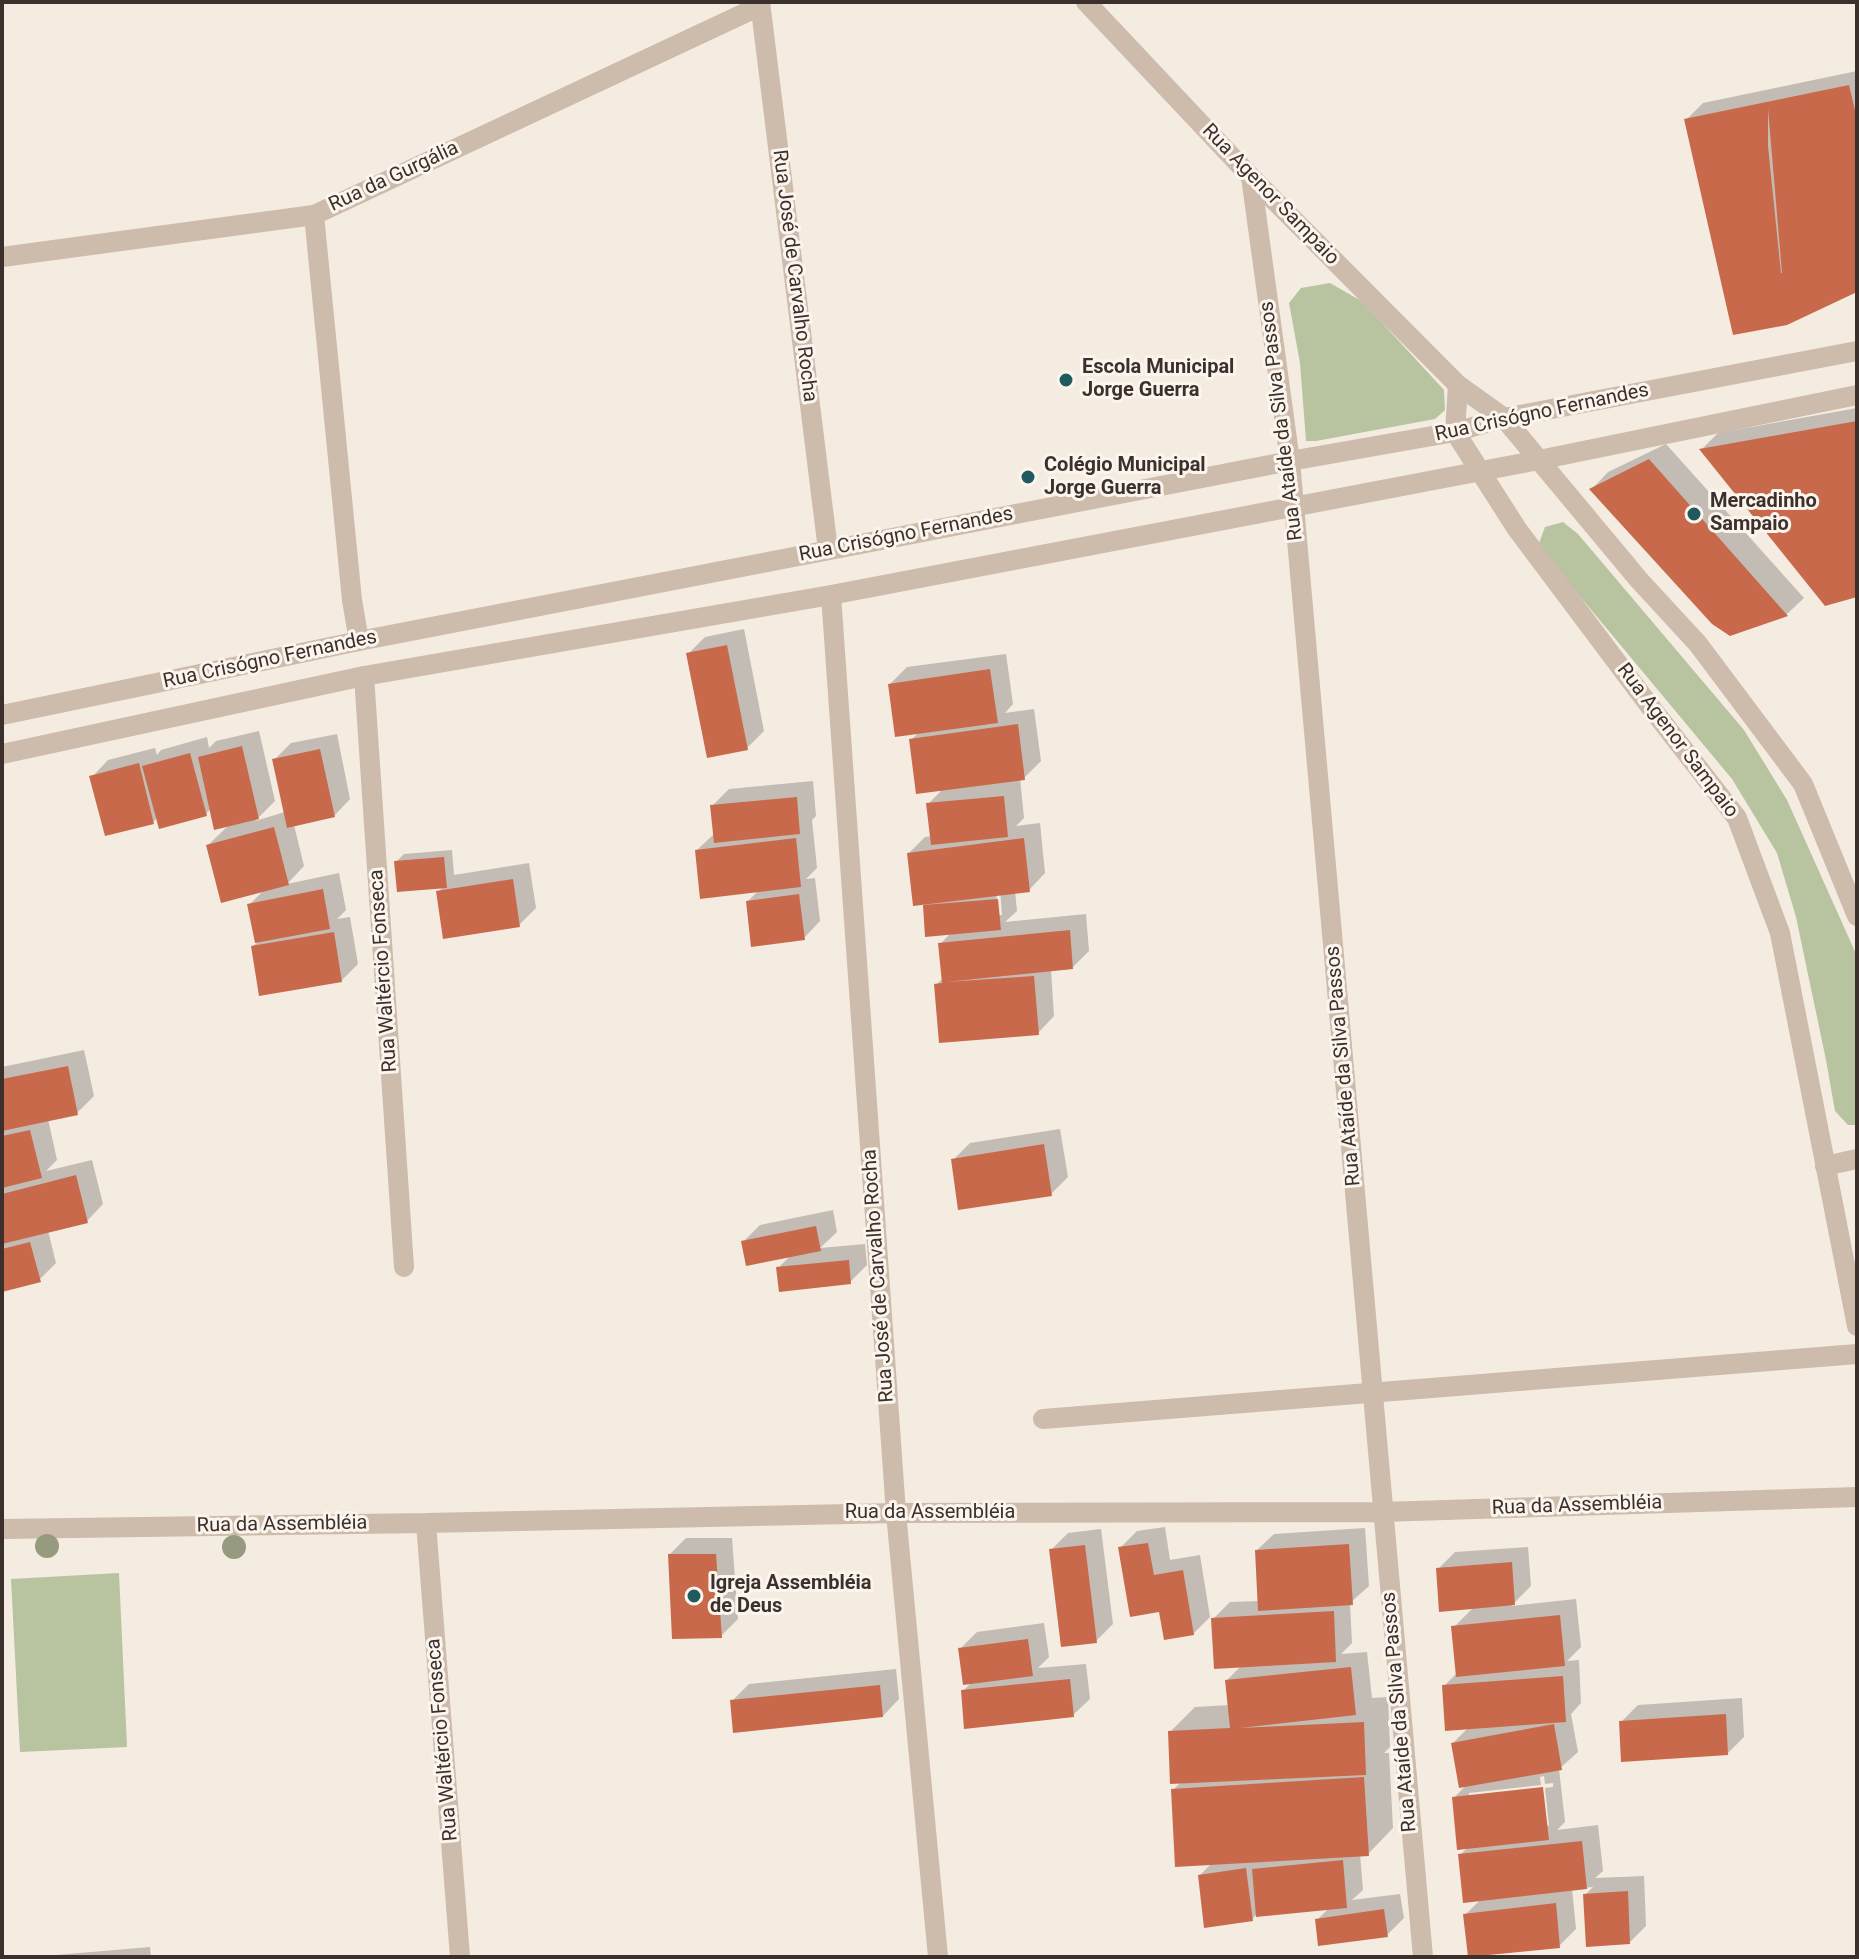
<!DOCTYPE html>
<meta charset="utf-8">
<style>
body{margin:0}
#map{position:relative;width:1859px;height:1959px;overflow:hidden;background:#f4ebe1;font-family:Roboto,sans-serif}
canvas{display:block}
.frame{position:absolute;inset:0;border:4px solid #3b302b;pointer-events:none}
</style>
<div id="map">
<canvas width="1859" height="1959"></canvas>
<div class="frame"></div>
</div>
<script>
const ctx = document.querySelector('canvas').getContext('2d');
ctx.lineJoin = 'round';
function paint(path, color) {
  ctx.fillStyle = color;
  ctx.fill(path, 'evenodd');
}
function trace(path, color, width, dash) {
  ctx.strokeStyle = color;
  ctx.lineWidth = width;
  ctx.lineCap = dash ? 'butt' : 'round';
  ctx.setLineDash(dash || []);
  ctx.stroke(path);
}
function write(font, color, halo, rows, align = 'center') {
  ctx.font = font + ' Roboto,sans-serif';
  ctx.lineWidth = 6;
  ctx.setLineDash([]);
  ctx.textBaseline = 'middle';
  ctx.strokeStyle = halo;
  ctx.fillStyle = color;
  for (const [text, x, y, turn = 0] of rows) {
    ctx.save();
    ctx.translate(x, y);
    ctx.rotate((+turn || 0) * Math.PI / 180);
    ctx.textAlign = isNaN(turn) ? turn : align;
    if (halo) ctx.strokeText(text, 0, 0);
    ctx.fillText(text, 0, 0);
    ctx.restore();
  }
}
paint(new Path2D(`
 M 1330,283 L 1363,302 L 1444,390 L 1445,410 L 1435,419 L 1316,441 L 1306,441 L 1300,363 L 1289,303 L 1301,288 Z
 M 1563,522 L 1578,534 L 1744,730 L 1787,800 L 1857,956 L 1857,1125 L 1848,1125 L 1835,1111 L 1826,1060 L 1796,917 L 1777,853 L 1732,779 L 1538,546 L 1545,527 Z
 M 119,1573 L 127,1747 L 20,1752 L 11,1579 Z`), '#b8c4a0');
paint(new Path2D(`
 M 1857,71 L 1857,290 L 1786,323 L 1687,119 L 1703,103 Z
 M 1857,408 L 1857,595 L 1702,449 L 1718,433 Z
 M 1666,444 L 1804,598 L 1787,614 L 1730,633 L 1592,489 L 1608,472 Z
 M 744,629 L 764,731 L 747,748 L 688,654 L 705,637 Z
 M 1006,654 L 1013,704 L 1005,713 L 1034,709 L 1041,761 L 1024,778 L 1020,778 L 1024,818 L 1016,826 L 1040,823 L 1045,873 L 1029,890 L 1015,891 L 1017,911 L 1005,922 L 1086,914 L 1089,951 L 1072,968 L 1051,970 L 1054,1016 L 1038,1033 L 936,985 L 943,978 L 940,944 L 952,932 L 927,934 L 925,902 L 909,853 L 925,837 L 932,836 L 928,804 L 944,788 L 911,740 L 919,732 L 890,684 L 907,667 ZM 996,889 L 1000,889 L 1002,915 L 998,915 Z
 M 259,731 L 275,801 L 255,821 L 285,812 L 274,760 L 291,743 L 337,734 L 350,799 L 334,816 L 294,825 L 304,866 L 287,884 L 339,873 L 346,910 L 337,919 L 350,917 L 358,964 L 341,981 L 253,946 L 257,943 L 250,904 L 265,889 L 208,845 L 230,824 L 211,808 L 206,814 L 158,817 L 153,822 L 92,777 L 108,760 L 155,748 L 157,755 L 161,750 L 207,737 L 209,748 L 216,741 Z
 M 813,781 L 816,816 L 812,820 L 817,868 L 806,879 L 815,878 L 820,921 L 804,938 L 748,901 L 759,890 L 697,850 L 714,834 L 712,806 L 729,789 Z
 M 452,850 L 454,875 L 529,863 L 536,908 L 519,925 L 438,892 L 444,886 L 396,862 L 404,854 Z
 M 84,1050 L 94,1096 L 77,1113 L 48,1119 L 57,1160 L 46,1171 L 92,1160 L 103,1204 L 87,1221 L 48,1231 L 56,1263 L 39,1280 L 2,1290 L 2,1067 Z
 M 1060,1129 L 1068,1177 L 1051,1194 L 953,1160 L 970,1143 Z
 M 833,1210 L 837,1232 L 820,1248 L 865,1244 L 867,1265 L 850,1282 L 778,1268 L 791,1255 L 743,1242 L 760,1225 Z
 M 1165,1527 L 1170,1560 L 1200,1555 L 1210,1617 L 1193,1634 L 1161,1609 L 1120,1548 L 1137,1531 Z
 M 1365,1528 L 1369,1586 L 1350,1603 L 1352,1643 L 1341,1654 L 1367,1652 L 1372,1698 L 1388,1697 L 1390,1747 L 1384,1753 L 1389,1753 L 1393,1828 L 1368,1854 L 1360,1854 L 1363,1890 L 1352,1900 L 1400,1894 L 1404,1918 L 1387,1935 L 1317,1920 L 1329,1908 L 1256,1915 L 1252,1919 L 1200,1875 L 1212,1863 L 1173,1790 L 1182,1781 L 1170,1732 L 1195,1707 L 1230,1705 L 1227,1680 L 1242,1665 L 1213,1619 L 1230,1602 L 1260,1601 L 1257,1550 L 1274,1534 Z
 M 1101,1529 L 1113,1624 L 1096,1641 L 1051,1550 L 1068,1533 Z
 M 686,1538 L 732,1538 L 738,1619 L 721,1636 L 670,1554 Z
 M 1528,1547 L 1531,1586 L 1511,1606 L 1576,1599 L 1581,1647 L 1567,1661 L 1579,1660 L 1581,1703 L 1571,1714 L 1578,1752 L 1559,1769 L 1565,1822 L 1557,1830 L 1598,1825 L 1603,1871 L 1595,1878 L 1644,1876 L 1646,1926 L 1630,1942 L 1585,1895 L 1593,1887 L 1572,1889 L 1576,1929 L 1559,1946 L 1466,1914 L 1481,1899 L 1460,1855 L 1468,1847 L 1454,1798 L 1467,1784 L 1453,1743 L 1469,1727 L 1444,1686 L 1458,1672 L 1454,1627 L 1474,1607 L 1438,1569 L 1455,1552 ZM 1544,1776 L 1545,1784 L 1553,1783 L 1553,1787 L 1545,1788 L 1549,1826 L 1469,1797 L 1469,1793 L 1541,1785 L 1540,1777 Z
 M 1044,1623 L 1049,1657 L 1038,1668 L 1086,1664 L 1090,1699 L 1073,1715 L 963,1691 L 972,1682 L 960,1649 L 977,1632 Z
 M 896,1669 L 899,1699 L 883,1716 L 732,1701 L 749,1684 Z
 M 1742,1698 L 1744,1737 L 1728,1753 L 1621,1722 L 1638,1705 Z
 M 150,1947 L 151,1957 L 54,1957 L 56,1955 Z`), '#0003');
paint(new Path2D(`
 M 1849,85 L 1857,119 L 1857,292 L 1787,325 L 1733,335 L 1684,119 ZM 1768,109 L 1782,273 L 1781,273 L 1768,146 Z
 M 1857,421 L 1857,597 L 1825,606 L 1699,449 Z
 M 1649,459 L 1788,616 L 1730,636 L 1712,624 L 1589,489 Z
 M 727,645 L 748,750 L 707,758 L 686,653 Z
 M 990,669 L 998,723 L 895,737 L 888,684 Z
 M 1018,724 L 1025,780 L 916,794 L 909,739 Z
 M 242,746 L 259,819 L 214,830 L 198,757 Z
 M 320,749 L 335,817 L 287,828 L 272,759 Z
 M 190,753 L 207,816 L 159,829 L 142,766 Z
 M 139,763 L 154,824 L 105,836 L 89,776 Z
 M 1004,796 L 1008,837 L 931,845 L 926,803 Z
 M 797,797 L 800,834 L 714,843 L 710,805 Z
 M 274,827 L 289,885 L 221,903 L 206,845 Z
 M 796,838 L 801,887 L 700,899 L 695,850 Z
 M 1024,838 L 1030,892 L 913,906 L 907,853 Z
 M 444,857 L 447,888 L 397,892 L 394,861 Z
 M 513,879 L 520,927 L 443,939 L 436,891 Z
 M 323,889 L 330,929 L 255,943 L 247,904 Z
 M 799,894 L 805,940 L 751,947 L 746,901 Z
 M 998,899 L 1001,930 L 925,937 L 923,905 Z
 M 1070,930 L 1073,969 L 946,982 L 1034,976 L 1039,1035 L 939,1043 L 934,984 L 942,983 L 938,943 Z
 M 334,932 L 342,982 L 259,996 L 251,946 Z
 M 68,1066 L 78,1115 L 2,1131 L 2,1079 Z
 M 30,1130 L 42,1178 L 2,1188 L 2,1136 Z
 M 1044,1144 L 1052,1196 L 958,1210 L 951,1159 Z
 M 76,1175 L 88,1223 L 2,1244 L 2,1194 Z
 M 816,1226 L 821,1251 L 746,1266 L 741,1241 Z
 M 30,1242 L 41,1282 L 2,1292 L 2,1249 Z
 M 849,1260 L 851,1284 L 779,1292 L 776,1267 Z
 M 1148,1543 L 1154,1575 L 1183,1570 L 1194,1635 L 1164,1640 L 1159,1612 L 1130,1617 L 1118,1547 Z
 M 1349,1544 L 1353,1605 L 1258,1611 L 1255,1550 Z
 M 1085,1545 L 1097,1643 L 1061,1647 L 1049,1549 Z
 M 668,1554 L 716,1554 L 722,1638 L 672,1639 Z
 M 1512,1562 L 1515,1605 L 1439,1612 L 1436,1568 Z
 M 1334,1611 L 1336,1662 L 1214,1669 L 1211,1618 Z
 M 1560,1615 L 1565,1666 L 1456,1677 L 1451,1626 Z
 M 1028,1639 L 1033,1676 L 963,1685 L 958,1648 Z
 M 1351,1667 L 1356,1715 L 1240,1728 L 1364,1722 L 1366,1775 L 1170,1784 L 1168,1731 L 1230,1728 L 1225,1680 Z
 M 1563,1676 L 1566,1722 L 1445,1731 L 1442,1685 Z
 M 1070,1679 L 1074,1717 L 964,1729 L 961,1690 Z
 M 880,1685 L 883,1717 L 733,1733 L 730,1700 Z
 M 1726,1714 L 1728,1755 L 1621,1762 L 1619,1721 Z
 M 1554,1724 L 1562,1770 L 1459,1788 L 1451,1743 Z
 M 1364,1777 L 1369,1856 L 1175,1867 L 1171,1789 Z
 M 1543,1787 L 1549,1840 L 1457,1850 L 1452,1797 Z
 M 1582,1841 L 1587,1889 L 1463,1903 L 1458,1854 Z
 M 1343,1860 L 1347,1908 L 1256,1917 L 1252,1869 Z
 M 1246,1868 L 1253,1921 L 1204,1928 L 1198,1875 Z
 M 1628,1891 L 1630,1944 L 1586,1947 L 1583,1894 Z
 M 1556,1903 L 1560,1948 L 1468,1957 L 1463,1914 Z
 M 1384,1909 L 1388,1937 L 1318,1946 L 1315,1919 Z`), '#c8694b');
trace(new Path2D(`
 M 760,2 L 828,550
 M 1086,2 L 1251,177 L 1458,385 L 1504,418
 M 1251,177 L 1290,461 L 1423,1957
 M 314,215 L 352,600 L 359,641
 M 2,257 L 314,215 L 760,6
 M 1455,432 L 1458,385
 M 831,595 L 896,1513 L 938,1957
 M 364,676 L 404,1267
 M 1825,1166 L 1857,1159
 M 1043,1419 L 1857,1354
 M 426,1523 L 460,1957
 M 2,1529 L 426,1523 L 896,1513 L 1382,1512 L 1857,1497`), '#cdbbac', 20);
trace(new Path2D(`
 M 1504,418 L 1639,580 L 1698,644 L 1803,784 L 1857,916
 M 1455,432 L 1517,529 L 1649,705 L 1737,818 L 1780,933 L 1857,1326
 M 2,715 L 359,641 L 1290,461 L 1455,432 L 1504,418 L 1857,351
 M 2,754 L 364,676 L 831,595 L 1539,460 L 1857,395`), '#cdbbac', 20);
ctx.fillStyle = '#969b7f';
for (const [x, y] of [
 [47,1546],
 [234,1547]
]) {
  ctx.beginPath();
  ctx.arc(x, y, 12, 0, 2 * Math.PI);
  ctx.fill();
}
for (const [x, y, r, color] of [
 [1066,380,8,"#1f5a5e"],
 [1028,477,8,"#1f5a5e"],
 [1694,514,8,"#1f5a5e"],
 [694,1596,8,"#1f5a5e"]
]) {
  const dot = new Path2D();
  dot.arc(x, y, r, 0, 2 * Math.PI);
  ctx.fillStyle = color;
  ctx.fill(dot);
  trace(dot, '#fbf5ee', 3);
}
write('20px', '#3b302b', '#fbf5ee', [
 ["Rua da Gurgália",394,177,-25],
 ["Rua Agenor Sampaio",1270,195,46],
 ["Rua José de Carvalho Rocha",794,276,83],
 ["Rua Crisógno Fernandes",1542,413,-12],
 ["Rua Ataíde da Silva Passos",1282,421,-97],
 ["Rua Crisógno Fernandes",906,535,-11],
 ["Rua Crisógno Fernandes",270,660,-12],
 ["Rua Agenor Sampaio",1677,741,53],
 ["Rua Waltércio Fonseca",384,971,-94],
 ["Rua Ataíde da Silva Passos",1344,1066,-95],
 ["Rua José de Carvalho Rocha",879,1276,-94],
 ["Rua da Assembléia",1577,1506,-2],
 ["Rua da Assembléia",930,1513],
 ["Rua da Assembléia",282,1525,-1],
 ["Rua Ataíde da Silva Passos",1400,1712,-95],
 ["Rua Waltércio Fonseca",443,1740,-95]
]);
write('bold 20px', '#3b302b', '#fbf5ee', [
 ["Escola Municipal",1082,368],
 ["Jorge Guerra",1082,391],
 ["Colégio Municipal",1044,466],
 ["Jorge Guerra",1044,489],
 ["Mercadinho",1710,502],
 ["Sampaio",1710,525],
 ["Igreja Assembléia",710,1584],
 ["de Deus",710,1607]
], 'left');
</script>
